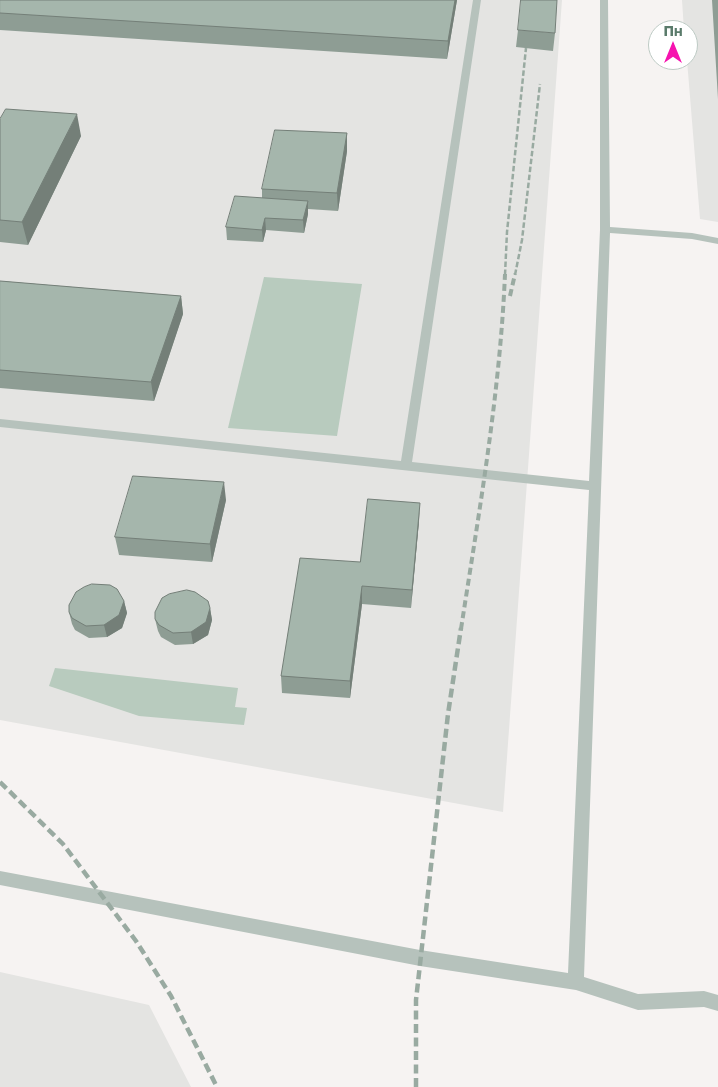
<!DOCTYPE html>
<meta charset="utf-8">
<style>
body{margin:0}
#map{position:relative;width:718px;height:1087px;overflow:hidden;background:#f6f3f2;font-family:"Golos Text",sans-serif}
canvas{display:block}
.north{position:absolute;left:648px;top:20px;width:50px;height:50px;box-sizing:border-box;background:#fff;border:1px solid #bdcac4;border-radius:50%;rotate:0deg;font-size:14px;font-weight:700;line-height:20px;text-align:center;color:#5a7b6b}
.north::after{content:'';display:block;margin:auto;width:18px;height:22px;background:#f613af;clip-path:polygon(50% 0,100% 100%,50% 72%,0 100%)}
</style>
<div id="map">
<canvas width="718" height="1087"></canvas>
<div class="north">Пн</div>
</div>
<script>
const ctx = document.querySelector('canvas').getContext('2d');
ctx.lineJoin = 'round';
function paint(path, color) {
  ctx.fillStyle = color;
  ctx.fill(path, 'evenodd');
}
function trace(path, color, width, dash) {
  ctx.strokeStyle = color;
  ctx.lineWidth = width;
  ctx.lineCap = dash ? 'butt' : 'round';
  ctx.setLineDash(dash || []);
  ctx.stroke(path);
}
paint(new Path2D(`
 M 0,0 L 562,0 L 503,812 L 0,720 Z
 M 682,0 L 718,0 L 718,222 L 700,219 L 687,60 L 688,30 L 684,30 Z
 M 0,972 L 149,1005 L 191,1087 L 0,1087 Z`), '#e4e4e2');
paint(new Path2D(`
 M 264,277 L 362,284 L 337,436 L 228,428 Z
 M 55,668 L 238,688 L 235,707 L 247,708 L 244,725 L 139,716 L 49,686 Z`), '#b8cbbe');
paint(new Path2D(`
 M 473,0 L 481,0 L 412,462 L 589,481 L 600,230 L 600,0 L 608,0 L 610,227 L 692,233 L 718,238 L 718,244 L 692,239 L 610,233 L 584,977 L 638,994 L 704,991 L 718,995 L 718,1011 L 704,1007 L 638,1010 L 576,990 L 420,966 L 0,885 L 0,871 L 420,950 L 568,973 L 589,490 L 0,427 L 0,419 L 401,461 Z`), '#b6c2bc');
trace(new Path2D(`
 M 505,275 L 507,232 L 526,48
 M 515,275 L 522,240 L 540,84`), '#99aaa1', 2.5, [5.5, 2.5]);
trace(new Path2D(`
 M 510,296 L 515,274
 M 461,629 C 479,512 500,393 505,274`), '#99aaa1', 4, [7, 4]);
trace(new Path2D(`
 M 0,782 L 63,844 L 136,941 L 171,996 L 217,1087
 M 416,1087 L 416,1000 L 448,714 L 461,628`), '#99aaa1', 4.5, [9, 4.5]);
paint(new Path2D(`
 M 0,0 L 457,0 L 447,59 L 0,30 Z
 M 712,0 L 718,0 L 718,99 Z
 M 518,30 L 555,33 L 553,51 L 516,47 Z
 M 0,119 L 81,136 L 28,245 L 0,242 Z
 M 347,133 L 347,151 L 338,211 L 308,209 L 308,214 L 304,233 L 266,230 L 263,242 L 227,240 L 226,227 L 262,198 L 262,189 Z
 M 0,281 L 181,296 L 183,314 L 154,401 L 0,388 Z
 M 226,500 L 212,562 L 119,555 L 115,537 Z
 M 419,521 L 411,608 L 362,604 L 350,698 L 282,693 L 281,676 L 360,562 Z
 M 124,601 L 127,613 L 122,628 L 107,637 L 89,638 L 75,630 L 72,624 L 69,612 Z
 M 210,608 L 212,620 L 208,635 L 193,644 L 175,645 L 161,637 L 158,631 L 155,619 Z`), '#8e9d94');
paint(new Path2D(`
 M 455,0 L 457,0 L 447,59 L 448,41 Z
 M 77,114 L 81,136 L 28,245 L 22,222 Z
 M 347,133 L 347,151 L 338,211 L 337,193 Z
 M 308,201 L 308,214 L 304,233 L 303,220 Z
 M 265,218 L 266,230 L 263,242 L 262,230 Z
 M 181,296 L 183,314 L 154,401 L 151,382 Z
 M 224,482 L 226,500 L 212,562 L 210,544 Z
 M 420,503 L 419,521 L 411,608 L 412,590 Z
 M 362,586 L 362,604 L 350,698 L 350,681 Z
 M 124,601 L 127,613 L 122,628 L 107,637 L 104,625 Z
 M 210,608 L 212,620 L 208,635 L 193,644 L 191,632 Z`), '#747f78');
const building = new Path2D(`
 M 0,0 L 455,0 L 448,41 L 0,13 Z
 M 521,0 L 557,0 L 555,33 L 518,30 Z
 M 6,109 L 77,114 L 22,222 L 0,220 L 0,119 Z
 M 275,130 L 347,133 L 337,193 L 262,189 Z
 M 235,196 L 308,201 L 303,220 L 265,218 L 262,230 L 226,227 Z
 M 0,281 L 181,296 L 151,382 L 0,370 Z
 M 133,476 L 224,482 L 210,544 L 115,537 Z
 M 368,499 L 420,503 L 412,590 L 362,586 L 350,681 L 281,676 L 300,558 L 360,562 Z
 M 92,584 L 110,585 L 117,589 L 124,601 L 119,615 L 104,625 L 86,626 L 72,618 L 69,612 L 69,605 L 76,592 L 84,587 Z
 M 187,590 L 195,592 L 208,601 L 210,608 L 206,622 L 191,632 L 173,633 L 159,625 L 155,619 L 155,612 L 162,598 L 169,594 Z`);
paint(building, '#a5b6ac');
trace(building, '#747f78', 1);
</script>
